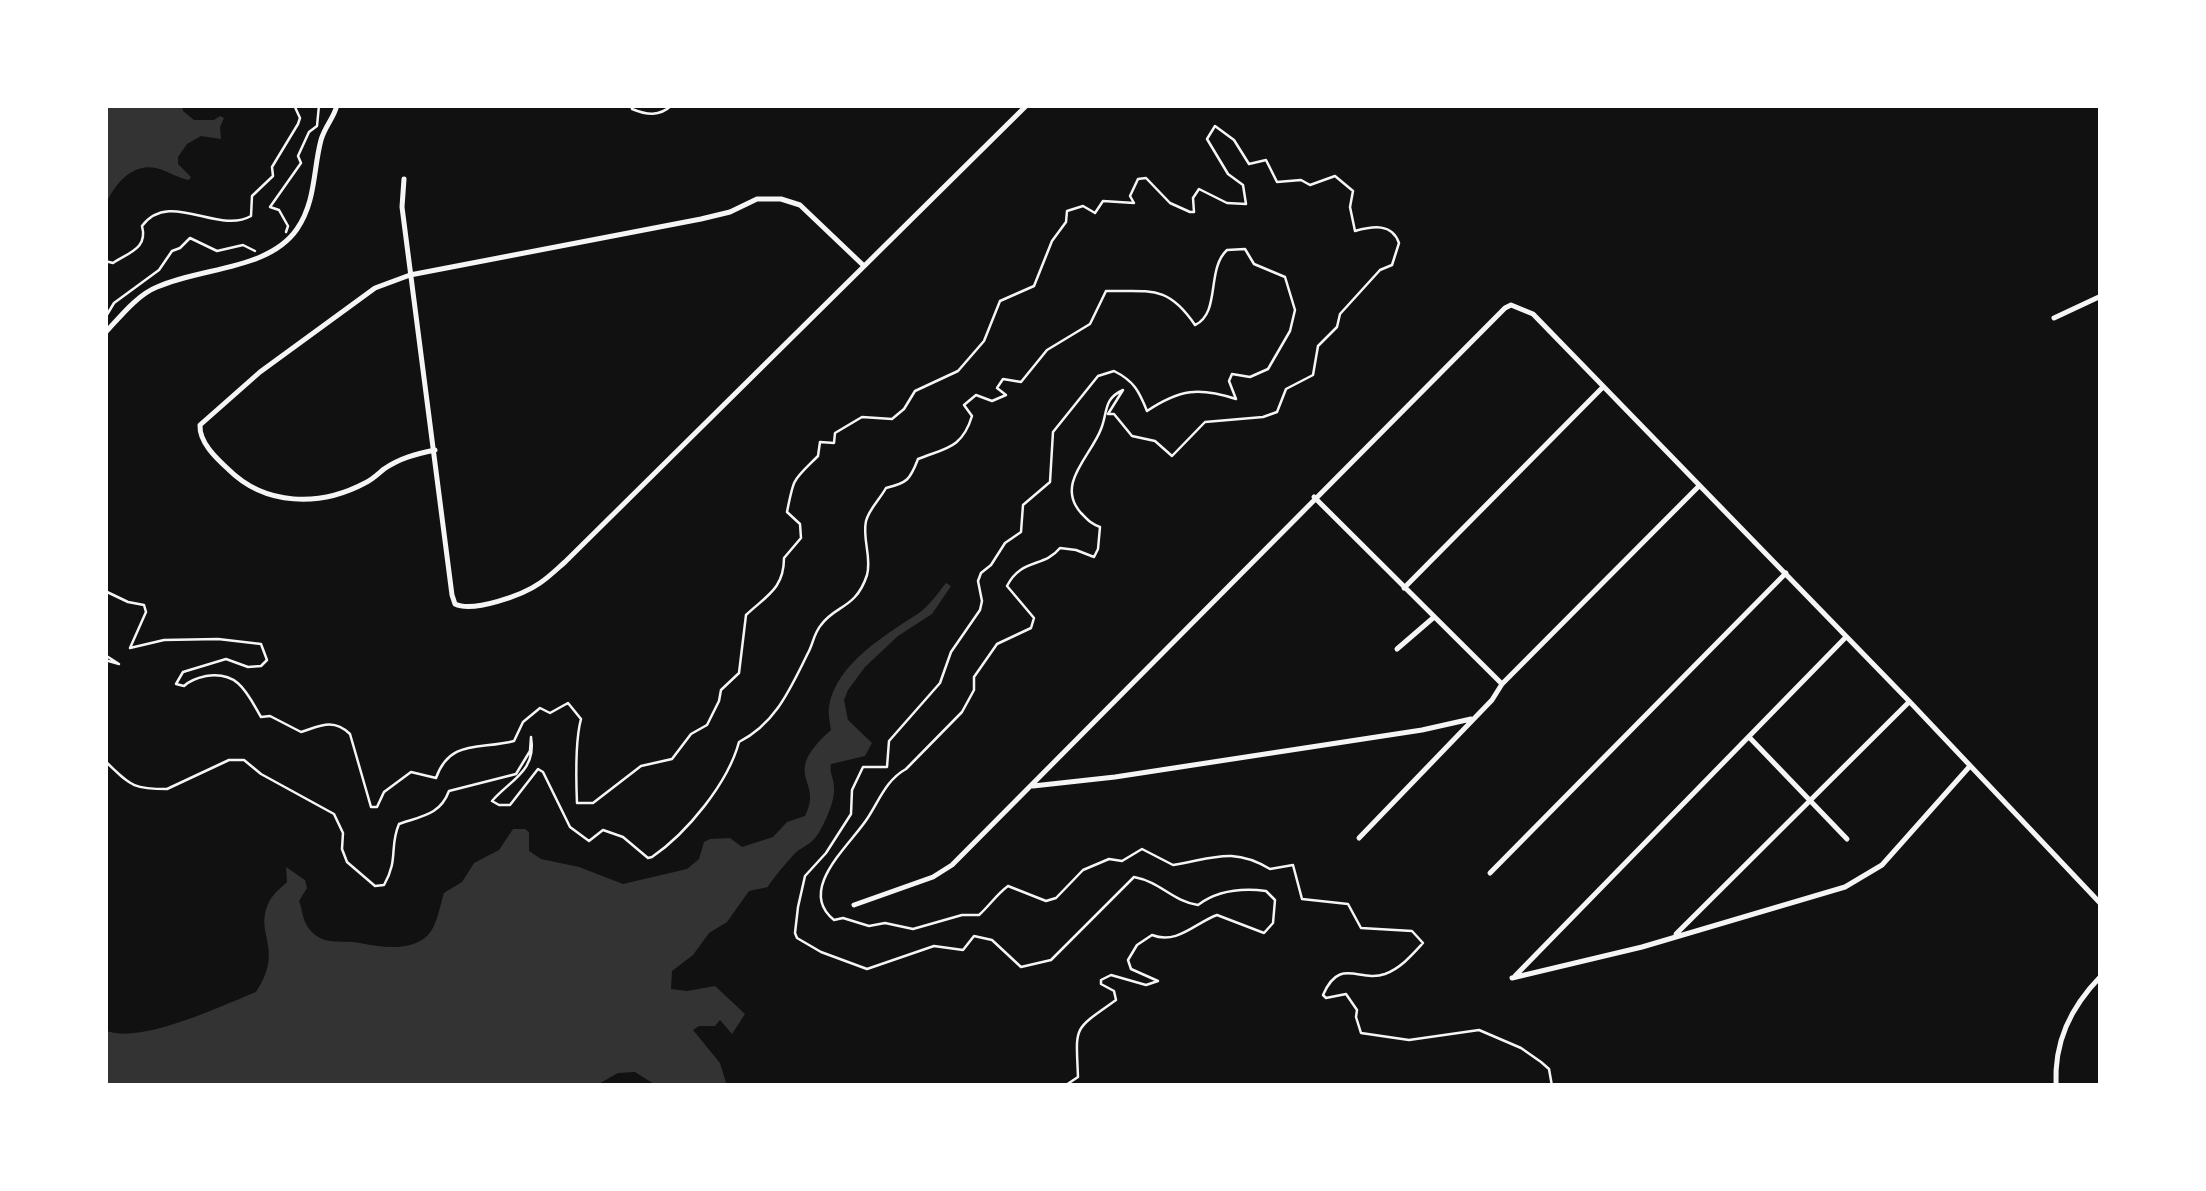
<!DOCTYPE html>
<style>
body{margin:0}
#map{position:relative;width:2206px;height:1191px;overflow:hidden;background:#111;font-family:"Sofia Sans Condensed",sans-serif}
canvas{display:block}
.frame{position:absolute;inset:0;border:108px solid #fff;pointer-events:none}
</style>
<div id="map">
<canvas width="2206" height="1191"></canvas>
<div class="frame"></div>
</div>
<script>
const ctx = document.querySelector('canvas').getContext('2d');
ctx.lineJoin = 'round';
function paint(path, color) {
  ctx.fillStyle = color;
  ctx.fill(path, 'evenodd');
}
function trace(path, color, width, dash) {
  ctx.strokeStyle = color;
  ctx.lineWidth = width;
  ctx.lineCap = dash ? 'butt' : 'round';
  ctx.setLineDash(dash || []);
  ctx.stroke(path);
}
paint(new Path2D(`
 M 105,105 L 182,105 L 183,111 L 194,120 L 214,120 L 220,116 L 224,118 L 220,127 L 221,139 L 201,136 L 187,144 L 178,157 L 178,164 L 191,177 L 189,180 C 177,178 168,171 156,168 C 131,163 114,185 105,206 Z
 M 946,583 L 951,586 L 932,614 L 898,636 L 865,667 L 848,690 L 844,700 L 848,720 L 872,743 L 865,756 L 831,764 C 829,774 834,777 834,788 C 835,801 825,823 818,834 C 813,842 807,845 799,850 C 794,853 770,882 768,887 L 749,891 L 727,922 L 709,933 L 693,955 L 672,971 L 671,989 L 687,991 L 715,986 L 745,1014 L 732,1034 L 720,1020 L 715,1026 L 699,1026 L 693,1030 L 720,1063 L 727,1086 L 657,1086 L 635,1072 L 618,1073 L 595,1086 L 105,1086 L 105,1030 C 138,1046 223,1005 256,992 C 286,947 252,934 270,900 C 275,892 281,888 287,882 L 286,867 L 305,880 L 307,888 L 299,901 C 303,911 302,921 310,930 C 325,947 341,939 360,943 C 381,947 409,952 427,936 C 437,927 440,905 444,893 L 462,882 L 474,863 L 499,850 L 513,829 L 525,829 L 529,832 L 529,851 L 541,859 L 579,867 L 623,884 L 687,869 L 699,859 L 704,842 L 710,839 L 730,838 L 742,847 L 773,837 L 787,822 L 805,816 C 825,779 778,777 831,730 C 830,723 828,714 829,707 C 835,664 887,634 919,613 C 929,606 938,593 946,583 Z`), '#333');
trace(new Path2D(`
 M 631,105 L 632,109 C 647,115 659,117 672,105
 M 286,232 L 288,226 L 279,210 L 270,207 L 301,163 L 298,156 L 309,132 L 317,126 L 319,105
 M 105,261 L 113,263 C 130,252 148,248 142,226 C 169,189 218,235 251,216 L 252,196 L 273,176 L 272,167 L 298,124 L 300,118 L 294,105
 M 105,318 L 114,303 L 159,270 L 172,251 L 180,248 L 190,238 L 217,251 L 243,245 L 255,251
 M 105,591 L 128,602 L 144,605 L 146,612 L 130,648 L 164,640 L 218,639 L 261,644 L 267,660 L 261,666 L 248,667 L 226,659 L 183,672 L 176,684 L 184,686 C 190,680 197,678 206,676 C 239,671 247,693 261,717 L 270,716 L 301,732 C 320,726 333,718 350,734 L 371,807 L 377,807 L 384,792 L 411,772 L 436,778 C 450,739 479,750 514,741 L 523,722 L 540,708 L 550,713 L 568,703 L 581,719 C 575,741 576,779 577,803 L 593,803 L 641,766 L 672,759 L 691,734 L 707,725 L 719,701 L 721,690 L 739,673 L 746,615 C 766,596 784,589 784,558 L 801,538 L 800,524 L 787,512 C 794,476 793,481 818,456 L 820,442 L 834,443 L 835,433 L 862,417 L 892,419 L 904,409 L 915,391 L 958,371 L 984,341 L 1000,301 L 1034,286 L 1052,241 L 1066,222 L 1067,211 L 1083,206 L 1095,213 L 1103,201 L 1134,203 L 1130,196 L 1138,179 L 1146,178 L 1170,203 L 1190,212 L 1194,212 L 1193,198 L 1199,189 L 1227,203 L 1246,204 L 1243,185 L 1228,174 L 1207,139 L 1215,126 L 1234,140 L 1249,164 L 1266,160 L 1277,182 L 1301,180 L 1310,185 L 1335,176 L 1353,191 L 1350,207 L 1355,231 C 1373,226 1392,223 1399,243 L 1392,265 L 1380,270 L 1340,314 L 1337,327 L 1318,346 L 1313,375 L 1286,389 L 1277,412 L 1263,417 L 1205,422 L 1172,456 L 1155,441 L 1132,436 L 1114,414 L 1108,414 L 1123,390 C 1103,399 1108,412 1101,429 C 1091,456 1055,484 1081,513 C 1088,520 1091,524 1100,527 L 1098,549 L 1094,557 L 1076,550 L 1060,548 C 1044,568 1021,558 1007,586 L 1034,618 L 1031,628 L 997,644 L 974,677 L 974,690 L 962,712 L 906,769 C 886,780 879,801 867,819 C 850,845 796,890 834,920 L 843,918 L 869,926 L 885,923 L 913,929 L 962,915 L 979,915 C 990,905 996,895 1008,886 L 1046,901 L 1056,898 L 1083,870 L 1109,859 L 1122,861 L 1142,849 L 1173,865 C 1212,859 1232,846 1270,869 L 1293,865 L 1302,899 L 1348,904 L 1361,928 L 1412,931 L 1423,943 C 1412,955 1401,968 1385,974 C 1359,983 1340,956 1323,995 L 1326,998 L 1346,994 L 1357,1010 L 1356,1017 L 1361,1033 L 1409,1040 L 1479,1030 L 1521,1048 L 1541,1062 L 1549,1069 L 1552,1086
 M 105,655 L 119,664 L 105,660
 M 105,761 C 130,784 130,789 167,789 L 229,760 L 244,760 L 261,774 L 334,814 L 343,833 L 342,849 L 347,862 L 375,886 L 384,885 C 399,859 389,847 399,824 C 422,816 440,815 449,791 L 516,774 L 530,751 L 531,737 C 537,771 510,780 492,801 L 499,805 L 510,805 L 538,769 L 543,772 L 570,827 L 589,841 L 603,830 L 623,837 L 648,858 L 652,857 C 687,833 728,783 739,742 C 776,723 790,689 808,653 C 813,644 814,633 821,625 C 835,605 856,609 867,575 C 872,557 862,539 866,521 C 869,509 880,499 886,488 C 907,483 910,480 918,459 C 945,448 962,449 972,416 L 964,405 L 976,395 L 992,401 L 1006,395 L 997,388 L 1003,379 L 1021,382 L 1047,350 L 1090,324 L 1106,291 C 1150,292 1167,284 1195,325 C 1221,313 1206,269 1227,250 L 1245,249 L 1254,264 L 1285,277 L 1295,310 L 1290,331 L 1268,369 L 1250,377 L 1232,374 L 1229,381 L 1236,399 C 1199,387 1180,389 1147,411 C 1139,391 1134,381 1114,371 L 1098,376 L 1053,432 L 1050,482 L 1023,505 L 1021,532 L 1005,543 L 991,565 L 981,573 L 978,581 L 982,601 L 980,610 L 951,652 L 940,683 L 889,741 L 887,767 L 863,767 L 852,790 L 851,814 L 826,853 L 805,876 L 798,907 L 795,933 L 797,938 L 821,952 L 867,969 L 934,946 L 963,950 L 974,936 L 992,940 L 1021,967 L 1051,960 L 1134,877 C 1161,882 1172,901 1198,905 C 1218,890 1242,888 1266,891 L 1275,900 L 1273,923 L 1264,933 L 1217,915 C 1195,923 1177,945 1152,935 L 1137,945 L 1128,960 L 1131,969 L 1158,981 L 1146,985 L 1111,975 L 1101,980 L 1101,984 L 1114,991 L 1116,1000 C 1072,1031 1076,1025 1078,1077 L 1066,1085 L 1049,1086`), '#f5f5f5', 2.5);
trace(new Path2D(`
 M 404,179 L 402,207 L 452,595 L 455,604 C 473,613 523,595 540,583 C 549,577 557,569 565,562 L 1027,105
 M 2054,318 L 2101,296
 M 105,333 C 120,317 137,295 157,287 C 202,267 269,270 297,229 C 316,201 313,170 321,140 C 325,126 334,118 337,105
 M 435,450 C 416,454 400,458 384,469 C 378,474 372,480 365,483 C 320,507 265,506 228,469 C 216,458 199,442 200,425 L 260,372 L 375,288 L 410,275 L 701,219 L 730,212 L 757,199 L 781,199 L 800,205 L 864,266
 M 1314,497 L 1502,684
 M 1404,588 L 1603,387
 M 1397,649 L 1433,618
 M 1749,737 L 1847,839
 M 1033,786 L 1115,777 L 1422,730 L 1471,719
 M 1359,838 L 1492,700 L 1502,684 L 1699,486
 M 1490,873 L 1786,573
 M 854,905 L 933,877 L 952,865 L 1505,308 L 1511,305 L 1533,314 L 1909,701 L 2101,904
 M 1676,934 L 1909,702
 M 1515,976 L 1846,637
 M 1512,978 L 1642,947 L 1845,887 L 1882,865 L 1970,766
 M 2056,1086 C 2054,1042 2070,1008 2101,976`), '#f5f5f5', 5);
</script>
